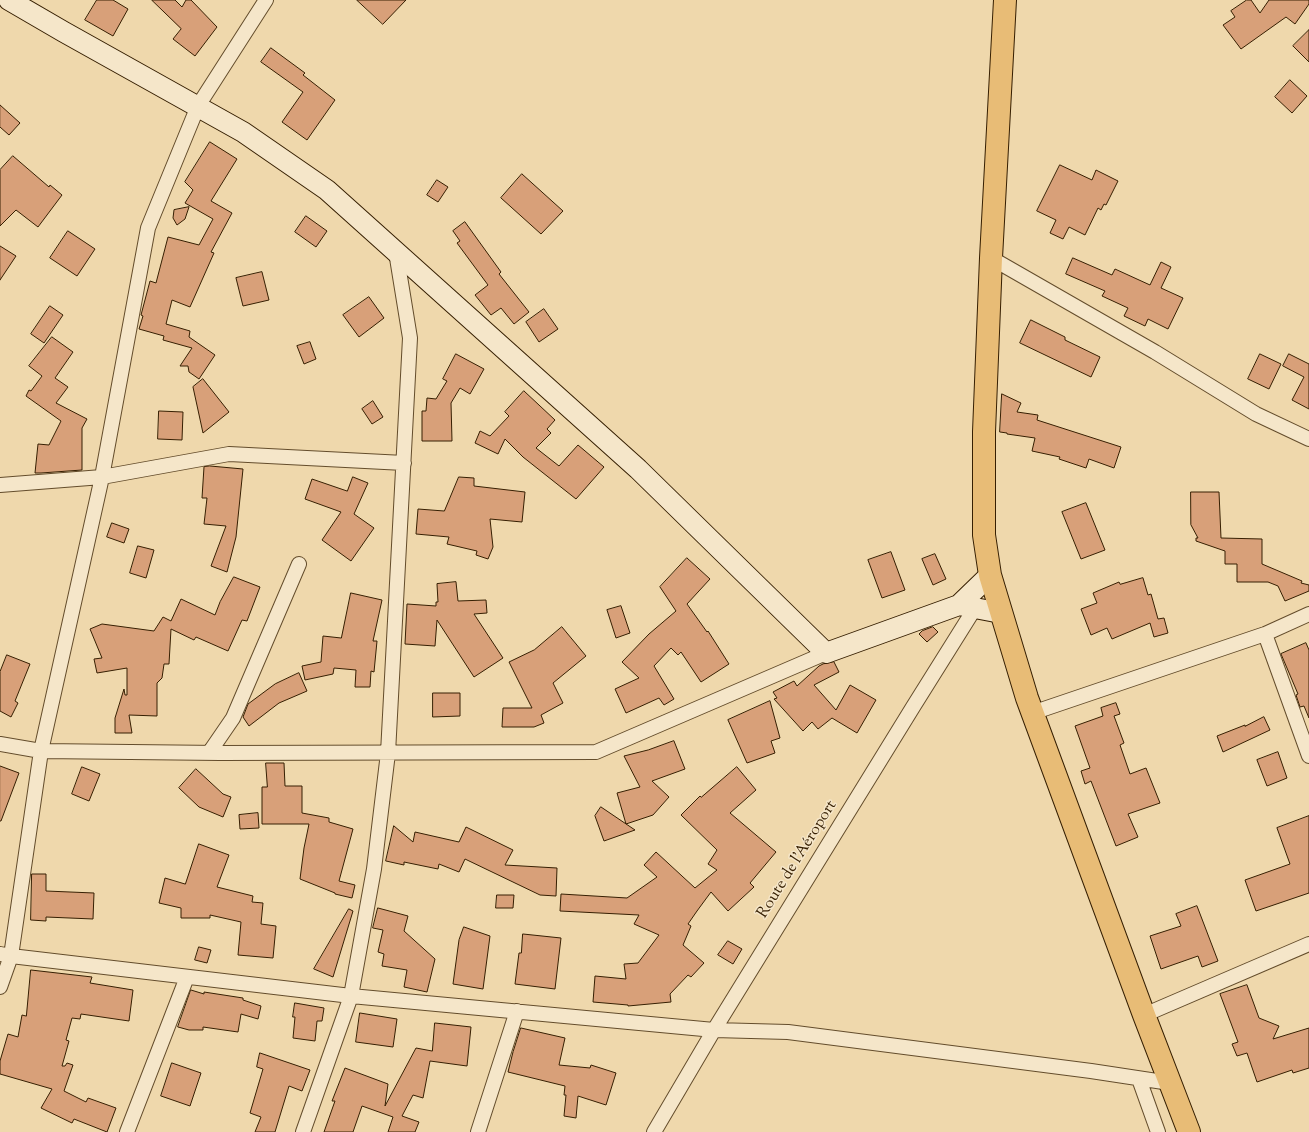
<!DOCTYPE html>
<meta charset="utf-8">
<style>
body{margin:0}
canvas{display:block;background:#efd8ac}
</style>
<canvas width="1309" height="1132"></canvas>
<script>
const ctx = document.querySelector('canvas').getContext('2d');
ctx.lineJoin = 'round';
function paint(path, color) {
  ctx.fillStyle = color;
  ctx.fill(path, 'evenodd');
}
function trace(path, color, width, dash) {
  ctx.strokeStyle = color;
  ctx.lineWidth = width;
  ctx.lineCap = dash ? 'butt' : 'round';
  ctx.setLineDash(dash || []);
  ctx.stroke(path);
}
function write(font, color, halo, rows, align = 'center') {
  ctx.font = font + ' "Sorts Mill Goudy",serif';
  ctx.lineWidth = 3;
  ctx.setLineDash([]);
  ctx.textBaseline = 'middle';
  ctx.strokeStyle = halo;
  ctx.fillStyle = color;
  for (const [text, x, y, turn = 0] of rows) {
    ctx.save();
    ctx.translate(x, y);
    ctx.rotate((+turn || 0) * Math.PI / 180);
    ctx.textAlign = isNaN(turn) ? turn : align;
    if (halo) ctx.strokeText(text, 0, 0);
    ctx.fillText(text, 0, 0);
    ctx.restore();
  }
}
const building = new Path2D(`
 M 97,0 L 113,0 L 128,9 L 113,36 L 85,20 Z
 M 152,0 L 175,0 L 182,7 L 186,0 L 191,0 L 217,27 L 195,56 L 173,39 L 181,29 Z
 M 357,0 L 406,0 L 383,24 Z
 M 1247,0 L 1251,0 L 1260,13 L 1269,0 L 1309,0 L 1309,4 L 1295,24 L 1286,17 L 1241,49 L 1223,25 L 1235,17 L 1231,11 Z
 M 1309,30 L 1309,62 L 1293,46 Z
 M 271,48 L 305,73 L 303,75 L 335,100 L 307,140 L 282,122 L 303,92 L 261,62 Z
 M 1290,80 L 1307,96 L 1292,113 L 1275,97 Z
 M 0,105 L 20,123 L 9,135 L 0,127 Z
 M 210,142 L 237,159 L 211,201 L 232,213 L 211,252 L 214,253 L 190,307 L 172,300 L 166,324 L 190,331 L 189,337 L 215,355 L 199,379 L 189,372 L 188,366 L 180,366 L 192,348 L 163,340 L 164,336 L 139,329 L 143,316 L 141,315 L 150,281 L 156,283 L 168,237 L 199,245 L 213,219 L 185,203 L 193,190 L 185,182 Z
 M 13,156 L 49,187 L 50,185 L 62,195 L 38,227 L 16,210 L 0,226 L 0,170 Z
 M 1060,165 L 1092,180 L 1096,170 L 1118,181 L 1106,205 L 1104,204 L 1101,210 L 1098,208 L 1085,235 L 1069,227 L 1063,239 L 1050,233 L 1056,220 L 1037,211 Z
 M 522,174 L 563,211 L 541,234 L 501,198 Z
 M 437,180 L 448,187 L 438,202 L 427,195 Z
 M 189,207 L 185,219 L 177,225 L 173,218 L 174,210 Z
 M 306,216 L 327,231 L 316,247 L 295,232 Z
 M 465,222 L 501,272 L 499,274 L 529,312 L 514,324 L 501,308 L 491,315 L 475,295 L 488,285 L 457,243 L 460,241 L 453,231 Z
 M 68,231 L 95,249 L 77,276 L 50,258 Z
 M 0,246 L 16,256 L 0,280 Z
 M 1073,258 L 1112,275 L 1115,269 L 1150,285 L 1161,262 L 1171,267 L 1161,288 L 1183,298 L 1168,329 L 1148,319 L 1145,326 L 1124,316 L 1128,308 L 1102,296 L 1105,291 L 1066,274 Z
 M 262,272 L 269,300 L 243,306 L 236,278 Z
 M 369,297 L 384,318 L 359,337 L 343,315 Z
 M 50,306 L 63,315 L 44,343 L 31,334 Z
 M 544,309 L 558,329 L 539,342 L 526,322 Z
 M 1031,320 L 1065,337 L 1065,340 L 1100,357 L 1091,377 L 1020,343 Z
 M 52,337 L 73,352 L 55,378 L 68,387 L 56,403 L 87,419 L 82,428 L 82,470 L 41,473 L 35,473 L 38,444 L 49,445 L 61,421 L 26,396 L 29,390 L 31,391 L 42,376 L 29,366 Z
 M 310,342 L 316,359 L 304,364 L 297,346 Z
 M 456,354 L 484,369 L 470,394 L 460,388 L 451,403 L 452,441 L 422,441 L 422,411 L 426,411 L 427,398 L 436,399 L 447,381 L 443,379 Z
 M 1260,354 L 1281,364 L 1269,389 L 1248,379 Z
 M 1289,354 L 1309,364 L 1309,409 L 1292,400 L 1304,377 L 1283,366 Z
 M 203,379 L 229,412 L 203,433 L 193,387 Z
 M 524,391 L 555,420 L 547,429 L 551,433 L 536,448 L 559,466 L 578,445 L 604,467 L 576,499 L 523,457 L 505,439 L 498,454 L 475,443 L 480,431 L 490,436 L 509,416 L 505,412 Z
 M 1002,394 L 1021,403 L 1017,412 L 1038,415 L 1037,420 L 1121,447 L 1114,468 L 1089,459 L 1086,468 L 1059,459 L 1060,457 L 1032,451 L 1035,438 L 1007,434 L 1007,433 L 1000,432 Z
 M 373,401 L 383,417 L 372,424 L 362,409 Z
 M 159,411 L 183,412 L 182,440 L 158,439 Z
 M 210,466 L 243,469 L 236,537 L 227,572 L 211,566 L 226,526 L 204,524 L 207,498 L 202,498 L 204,467 Z
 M 353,477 L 368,483 L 354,514 L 374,528 L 351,561 L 322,540 L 341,512 L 305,499 L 312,479 L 347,491 Z
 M 459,477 L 474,478 L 474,486 L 525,492 L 522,522 L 490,519 L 493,547 L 488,559 L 476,555 L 477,551 L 447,544 L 449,537 L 416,534 L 418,509 L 444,511 Z
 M 1191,492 L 1219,492 L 1221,538 L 1262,539 L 1262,564 L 1302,581 L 1301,583 L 1309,585 L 1309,591 L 1285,601 L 1278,586 L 1268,582 L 1237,582 L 1237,564 L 1225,564 L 1225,551 L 1196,541 L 1196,538 L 1198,538 L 1191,525 Z
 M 1086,503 L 1105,550 L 1081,559 L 1062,512 Z
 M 112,523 L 129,529 L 124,543 L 107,537 Z
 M 138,546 L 154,550 L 146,578 L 130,573 Z
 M 891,552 L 905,590 L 882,598 L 868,560 Z
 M 935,554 L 946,579 L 933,585 L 922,559 Z
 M 687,558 L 710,579 L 687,604 L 707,632 L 708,631 L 729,664 L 701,682 L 681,652 L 678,655 L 671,648 L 654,666 L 674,699 L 664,705 L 659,698 L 626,713 L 615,689 L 639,678 L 622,662 L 649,634 L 676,611 L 660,587 Z
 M 234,577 L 260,587 L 247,621 L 242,620 L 228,651 L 196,637 L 194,640 L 171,629 L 169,664 L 164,664 L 162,678 L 157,683 L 157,716 L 129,715 L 132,733 L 115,733 L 115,718 L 124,689 L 125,695 L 127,695 L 127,668 L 97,673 L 94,659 L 102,658 L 90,629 L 102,624 L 154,631 L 163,617 L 171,621 L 181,599 L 215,615 L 220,602 Z
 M 1143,578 L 1148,595 L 1151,594 L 1158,619 L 1164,618 L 1168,633 L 1154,637 L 1150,623 L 1112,639 L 1107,628 L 1091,635 L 1081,609 L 1097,603 L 1093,593 L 1119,582 L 1120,584 Z
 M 456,582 L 458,601 L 486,600 L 487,613 L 474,614 L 503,658 L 474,677 L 437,620 L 435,646 L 405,644 L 407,604 L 436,606 L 436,602 L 438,602 L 437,584 Z
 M 351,593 L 382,600 L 373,641 L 377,641 L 374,672 L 371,671 L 370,687 L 355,687 L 356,670 L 334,668 L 333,674 L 305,680 L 302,666 L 321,662 L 323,636 L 341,638 Z
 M 621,606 L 630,633 L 616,638 L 607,610 Z
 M 562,627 L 586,656 L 553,683 L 563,703 L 541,715 L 544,723 L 534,727 L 502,727 L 503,708 L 532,708 L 509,662 L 534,650 Z
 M 933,627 L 938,632 L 927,642 L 919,634 L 922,631 Z
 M 1306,643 L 1309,650 L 1309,718 L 1304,706 L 1300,707 L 1296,695 L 1298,694 L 1281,654 Z
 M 7,655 L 30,664 L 15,701 L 18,703 L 11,717 L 0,711 L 0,672 Z
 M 834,662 L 839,672 L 814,685 L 836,710 L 850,685 L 876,700 L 857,733 L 832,718 L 818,729 L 812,722 L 803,731 L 774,699 L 777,698 L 773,692 L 794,681 L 797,686 L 819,666 L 823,664 Z
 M 299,673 L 307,691 L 279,703 L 249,726 L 243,717 L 248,704 L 275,684 Z
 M 433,693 L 460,693 L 460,716 L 433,717 Z
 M 770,701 L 780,738 L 771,741 L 775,753 L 747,763 L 728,720 Z
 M 1116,703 L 1120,714 L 1114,716 L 1124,743 L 1120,745 L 1130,774 L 1146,768 L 1160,803 L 1128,814 L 1138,837 L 1116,846 L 1091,781 L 1085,784 L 1081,771 L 1090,768 L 1075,726 L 1103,716 L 1101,708 Z
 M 1264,717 L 1270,730 L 1223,752 L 1217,736 L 1245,725 L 1245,726 Z
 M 674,741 L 685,769 L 652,781 L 669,797 L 653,815 L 626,824 L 617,793 L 640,787 L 624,756 L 648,750 Z
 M 1278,752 L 1287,778 L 1267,786 L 1257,760 Z
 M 266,763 L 284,763 L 285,786 L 302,786 L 302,813 L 329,818 L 329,822 L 353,829 L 339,881 L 355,885 L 352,898 L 335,894 L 335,893 L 300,879 L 304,848 L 309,824 L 262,824 L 262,787 L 267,787 Z
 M 0,766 L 19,773 L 1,821 L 0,821 Z
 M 82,767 L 100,774 L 89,801 L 72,794 Z
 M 737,767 L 756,790 L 730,813 L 776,852 L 750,883 L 754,887 L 728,911 L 711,892 L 697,911 L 688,924 L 691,926 L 683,945 L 704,963 L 691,977 L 688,975 L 670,994 L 671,1002 L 628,1006 L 628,1005 L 593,1002 L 595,976 L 626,979 L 624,964 L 638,963 L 659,935 L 634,924 L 639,915 L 560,911 L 561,894 L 627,898 L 657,877 L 644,865 L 656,852 L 695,888 L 717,870 L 708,864 L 717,850 L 681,815 L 700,796 L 701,797 Z
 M 196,769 L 223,794 L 231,797 L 223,817 L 199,807 L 179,788 Z
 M 601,807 L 635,830 L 604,841 L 595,816 Z
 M 258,813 L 259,828 L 240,829 L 239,815 Z
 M 1309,816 L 1309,893 L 1256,911 L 1245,880 L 1290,864 L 1277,828 Z
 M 394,826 L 413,842 L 415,832 L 459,842 L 466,827 L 513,850 L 505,865 L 557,868 L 556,896 L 540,895 L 465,859 L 459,872 L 439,864 L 438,869 L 404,862 L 404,865 L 386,861 Z
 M 199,844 L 229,855 L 217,887 L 253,896 L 252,902 L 263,903 L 261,924 L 276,926 L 273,958 L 238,955 L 241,922 L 210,915 L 210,918 L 181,918 L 181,908 L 159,903 L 165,878 L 185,884 Z
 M 32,874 L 46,874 L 46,891 L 94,893 L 93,919 L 46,917 L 46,921 L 31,920 Z
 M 497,895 L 514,895 L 513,908 L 496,908 Z
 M 1197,906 L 1218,961 L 1202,967 L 1198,956 L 1161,969 L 1150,936 L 1181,926 L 1176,914 Z
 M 378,908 L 408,916 L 404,931 L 435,959 L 427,992 L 404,987 L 407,970 L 382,966 L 384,954 L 378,952 L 383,930 L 373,928 Z
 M 349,909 L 353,911 L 333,977 L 314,969 Z
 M 464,927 L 490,936 L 483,989 L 453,984 L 459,940 Z
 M 523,934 L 561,938 L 555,989 L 515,984 L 519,953 L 521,953 Z
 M 728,941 L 742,949 L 733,964 L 718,955 Z
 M 199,947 L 211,950 L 207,963 L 195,960 Z
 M 31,970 L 92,977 L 90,983 L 133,990 L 129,1021 L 81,1014 L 80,1019 L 72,1018 L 66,1040 L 69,1041 L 62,1066 L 65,1066 L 67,1063 L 73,1065 L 64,1091 L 86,1102 L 88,1098 L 116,1108 L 107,1132 L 74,1119 L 72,1123 L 41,1108 L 52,1089 L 0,1074 L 0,1061 L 8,1034 L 18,1037 L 22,1015 L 26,1016 Z
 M 1247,985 L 1259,1018 L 1279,1026 L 1273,1039 L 1309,1028 L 1309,1068 L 1293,1073 L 1292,1070 L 1257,1082 L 1247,1053 L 1237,1056 L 1232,1044 L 1238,1042 L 1220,994 Z
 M 191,990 L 204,994 L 204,992 L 243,998 L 243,1000 L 261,1006 L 258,1019 L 241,1014 L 238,1032 L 203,1027 L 203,1030 L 189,1030 L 178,1027 Z
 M 295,1003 L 324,1008 L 322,1021 L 317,1021 L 315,1041 L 293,1038 L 295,1017 L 293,1017 Z
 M 360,1013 L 397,1019 L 393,1047 L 356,1042 Z
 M 435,1023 L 471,1027 L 467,1066 L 430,1061 L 423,1098 L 413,1095 L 402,1116 L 419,1122 L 415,1132 L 388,1132 L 393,1117 L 362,1106 L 353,1132 L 324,1132 L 335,1101 L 332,1101 L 345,1068 L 388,1084 L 385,1106 L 416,1048 L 432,1051 Z
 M 521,1028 L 565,1038 L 559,1065 L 590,1068 L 591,1065 L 616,1073 L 606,1105 L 578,1096 L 576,1118 L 564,1116 L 566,1095 L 564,1095 L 565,1086 L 508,1072 L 513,1052 Z
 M 260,1053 L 310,1070 L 302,1091 L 289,1086 L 275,1132 L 255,1132 L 261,1117 L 250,1113 L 263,1069 L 257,1067 Z
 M 172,1063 L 201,1073 L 190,1106 L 161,1096 Z`);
paint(building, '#d8a079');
trace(building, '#361f02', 1);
const street = new Path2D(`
 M 991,258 L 1155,352 L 1256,414 L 1309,439
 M 0,485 L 102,477 L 229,454 L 404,463
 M 1265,634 L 1309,756
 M 1032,713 L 1265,634 L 1309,614
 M 0,744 L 41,751 L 220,753 L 596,752 L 826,653
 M 209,753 L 233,718 L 299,564
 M 0,954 L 11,956 L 351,996 L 714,1030 L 788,1032 L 1091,1071 L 1170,1083
 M 0,987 L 11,956 L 41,751 L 102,477 L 148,228 L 198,106 L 266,0
 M 1144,1015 L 1309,944
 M 1139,1079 L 1158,1132
 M 127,1132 L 187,977
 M 303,1132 L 351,996 L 374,869 L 388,753 L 410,338 L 396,252
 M 478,1132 L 517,1011
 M 654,1132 L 714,1030 L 913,707 L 975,608`);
const secondary = new Path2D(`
 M 9,0 L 64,32 L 243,132 L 327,190 L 638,469 L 826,653 L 959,605 L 990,575
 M 959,605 L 1001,613`);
const highway = new Path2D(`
 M 1005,0 L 991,258 L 984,432 L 984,535 L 990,575 L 1027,698 L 1144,1015 L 1189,1132`);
trace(street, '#644d2c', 16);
trace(secondary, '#361f02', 22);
trace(highway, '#361f02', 24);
trace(street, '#f5e6c9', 14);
trace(secondary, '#f5e6c9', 20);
trace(highway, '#e8bc76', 22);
write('16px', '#361f02', '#f5e6c9', [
 ["Route de l'Aéroport",798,860,-58]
]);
</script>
